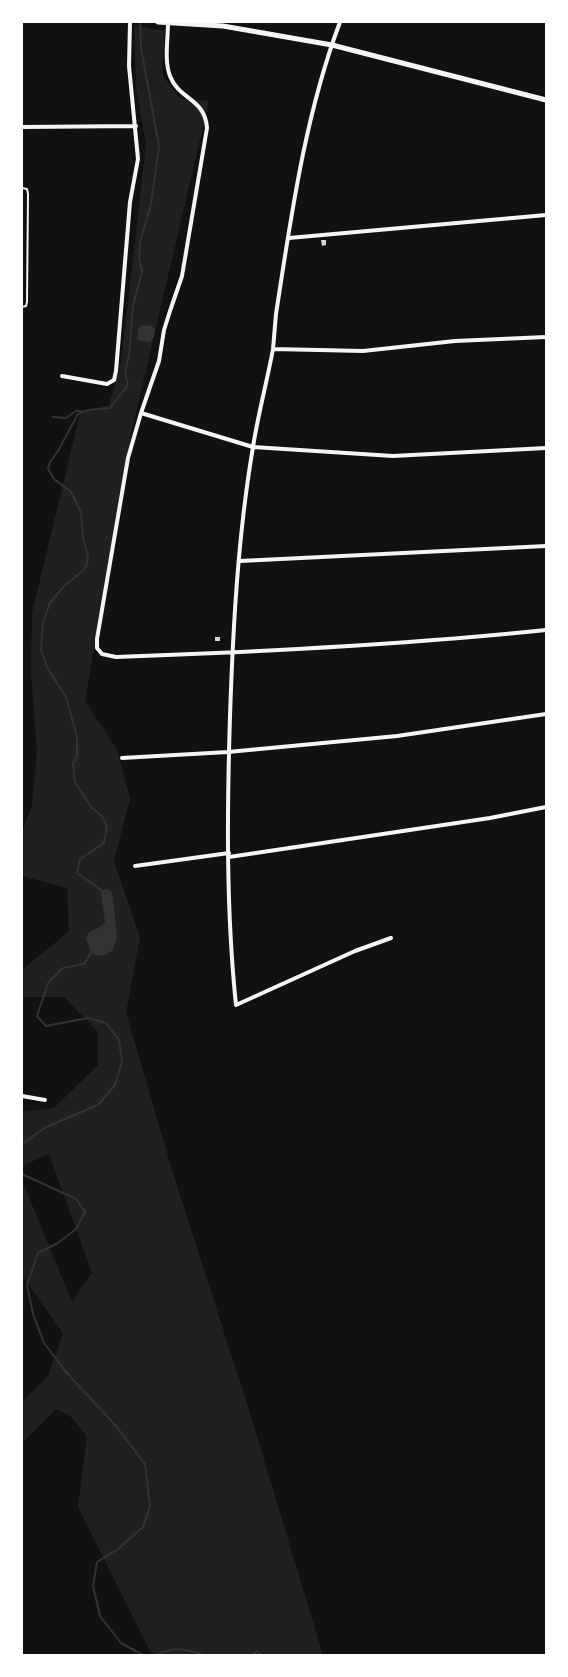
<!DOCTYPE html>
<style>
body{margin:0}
#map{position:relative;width:568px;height:1677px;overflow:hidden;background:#111;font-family:Raleway,sans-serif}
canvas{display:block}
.frame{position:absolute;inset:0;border:23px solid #fff;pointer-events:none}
</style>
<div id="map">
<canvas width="568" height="1677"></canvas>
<div class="frame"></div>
</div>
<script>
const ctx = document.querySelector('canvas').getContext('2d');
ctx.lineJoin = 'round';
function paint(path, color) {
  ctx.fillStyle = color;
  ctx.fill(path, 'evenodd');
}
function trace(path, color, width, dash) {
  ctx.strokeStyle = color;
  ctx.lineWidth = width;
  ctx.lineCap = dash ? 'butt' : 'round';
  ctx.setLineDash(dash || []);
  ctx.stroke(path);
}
paint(new Path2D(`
 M 134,25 L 165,31 L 162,74 L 179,98 L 209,101 L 131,434 L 85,701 L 117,749 L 130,799 L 114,861 L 140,938 L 126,1012 L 172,1170 L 250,1413 L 323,1655 L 152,1655 L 78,1507 L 87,1436 L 70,1416 L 56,1409 L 22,1443 L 22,1402 L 48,1376 L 63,1333 L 22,1276 L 22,1180 L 72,1302 L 92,1273 L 49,1154 L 22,1166 L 22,1112 L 54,1108 L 98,1065 L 98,1032 L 64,997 L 22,997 L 22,970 L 69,931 L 67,888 L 22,876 L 22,832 L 32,805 L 37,750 L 31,675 L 32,613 L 80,414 L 109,405 L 121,363 L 146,144 L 136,87 Z`), '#202020');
paint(new Path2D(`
 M 141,325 L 152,326 L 155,329 L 154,337 L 150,342 L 138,340 L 138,330 Z
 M 106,889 L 111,891 L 113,897 L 117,938 L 113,950 C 106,956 99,958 91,952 L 86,939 C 89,928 100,930 105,922 L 101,894 L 101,891 Z`), '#333');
trace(new Path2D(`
 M 53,417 L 66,418 L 76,411 L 81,411
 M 104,892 L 77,873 L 80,859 L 104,843 L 107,826 L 102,816 L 91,807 L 75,782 L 73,763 L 77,757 L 77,737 L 66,697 L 47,667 L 41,650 L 43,622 L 50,603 L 64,586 L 84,570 L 87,563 L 88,556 L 83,538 L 81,512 L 71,492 L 54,479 L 48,469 L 50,462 L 58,451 L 78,414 L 88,410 L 110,408 L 128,385 L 125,373 L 129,355 L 133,306 L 142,272 L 139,259 L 140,242 L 151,204 L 159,146 L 141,48 L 140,22
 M 22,1144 L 46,1127 L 98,1105 L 115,1085 L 122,1062 L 119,1040 L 106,1023 L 88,1018 L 46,1026 L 37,1016 L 48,983 L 63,968 L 84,964 L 92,951
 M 22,1174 L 76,1199 L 85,1212 L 76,1229 L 58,1243 L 38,1253 L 27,1285 L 33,1314 L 44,1343 L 65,1371 L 116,1426 L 145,1464 L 150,1506 L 143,1527 L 118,1549 L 97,1562 L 93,1586 L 100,1616 L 121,1643 L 143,1655
 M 156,1655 C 175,1647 184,1648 204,1655
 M 252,1655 L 257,1651 L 262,1655`), '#333', 2);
paint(new Path2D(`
 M 321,240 L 326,240 L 326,245 L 322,246 Z
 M 215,637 L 220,637 L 220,641 L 215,641 Z`), '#d3d3d3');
trace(new Path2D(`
 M 22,188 L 27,189 L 28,194 L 27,302 L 26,306 L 22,307`), '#f5f5f5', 2);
trace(new Path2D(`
 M 340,22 C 305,115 291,217 276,314 C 275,326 274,338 273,349 C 267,382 258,414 253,447 C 238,535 233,627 230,716 C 227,812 226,909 236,1005 L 355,951 L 391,938
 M 168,23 C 168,40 164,60 170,76 C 179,100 205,98 207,128 L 182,276 L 170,311 L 164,330 L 159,361 L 141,413 L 128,458 L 97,639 L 97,648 L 102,654 L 116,657 C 259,652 403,645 546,630
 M 22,127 L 136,126
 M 289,238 L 546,215
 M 273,349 L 363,351 L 455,341 L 546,337
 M 62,376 L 107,384 L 114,380 L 116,371 L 130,202 L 138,159 L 129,66 L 130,22
 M 141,413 L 253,447 L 393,456 L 546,448
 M 240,561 L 546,546
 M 122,758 L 228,752 L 397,736 L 546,714
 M 229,857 L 490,818 L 546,807
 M 135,866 L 229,853
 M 22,1096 L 45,1100`), '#f5f5f5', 4);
trace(new Path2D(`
 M 158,22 L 223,26 L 332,45 L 546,100`), '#f5f5f5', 5);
</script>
